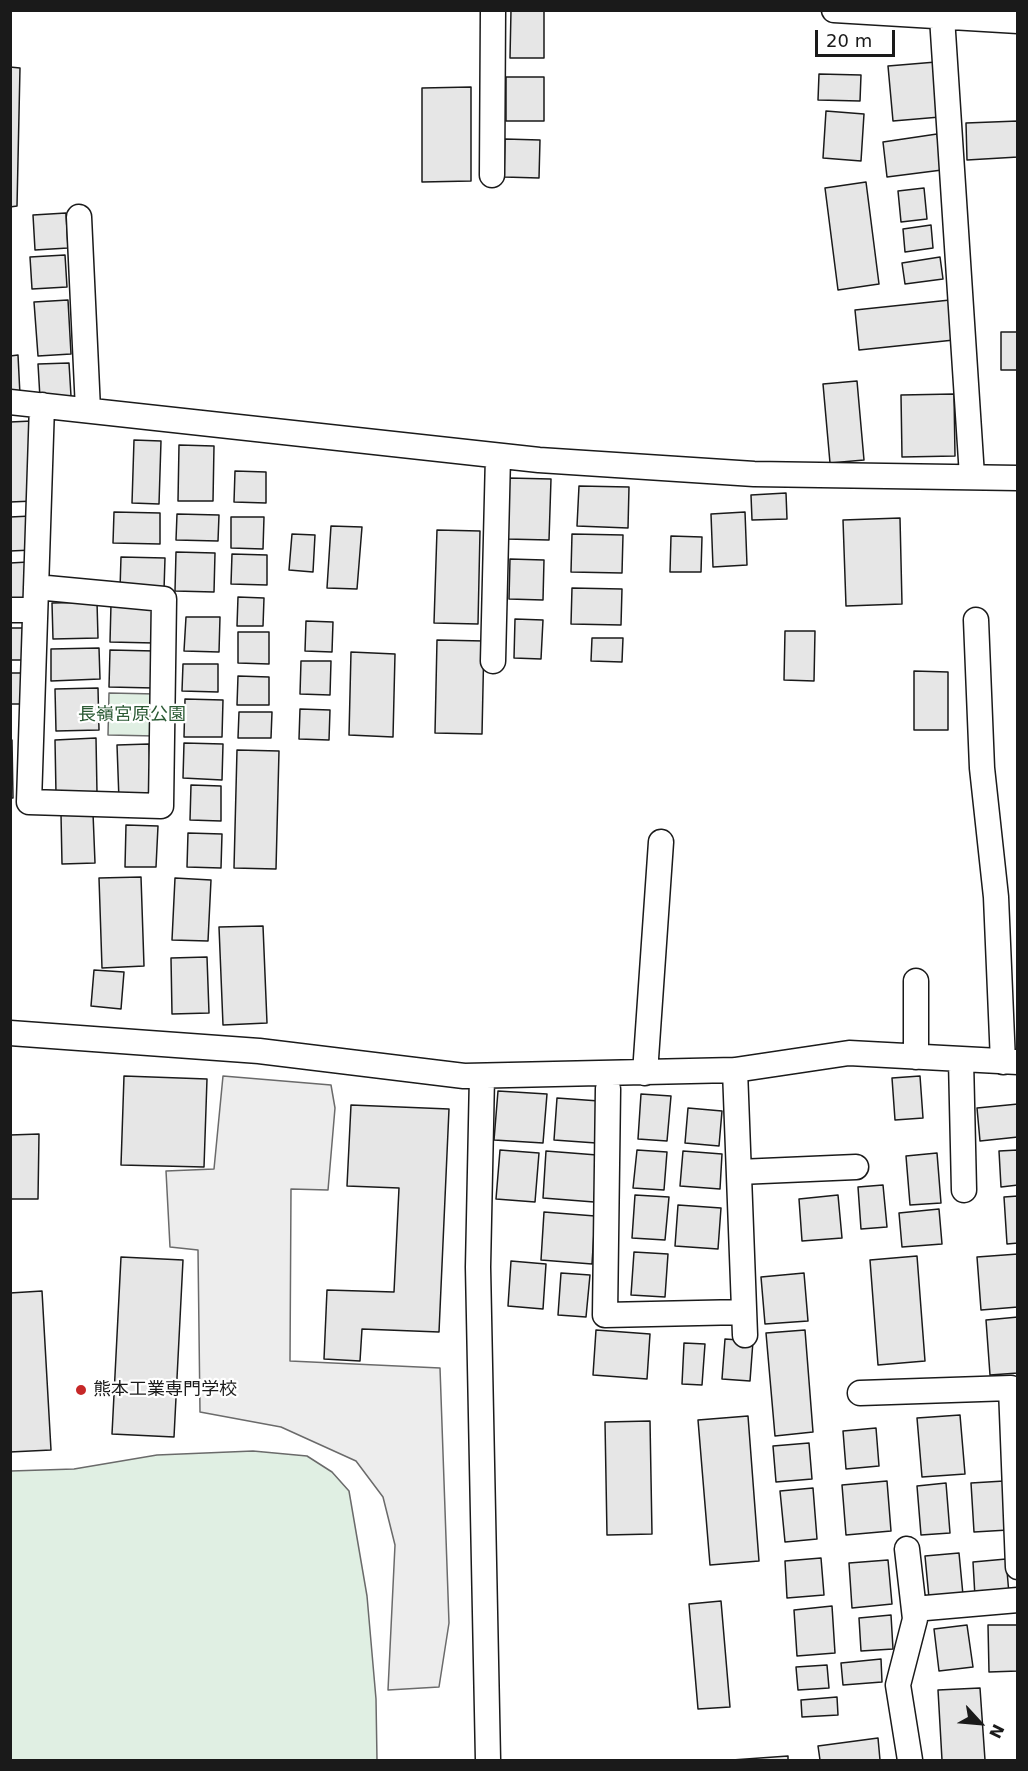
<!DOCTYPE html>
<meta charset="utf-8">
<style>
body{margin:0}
#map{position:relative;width:1028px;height:1771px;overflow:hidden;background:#fff;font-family:"DejaVu Sans",sans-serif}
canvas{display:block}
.frame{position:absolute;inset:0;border:12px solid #1a1a1a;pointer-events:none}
.north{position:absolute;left:950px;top:1693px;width:60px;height:60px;-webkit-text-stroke:4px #fff;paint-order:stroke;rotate:116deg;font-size:16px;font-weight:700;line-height:24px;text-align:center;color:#1a1a1a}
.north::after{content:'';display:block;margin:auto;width:21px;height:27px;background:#1a1a1a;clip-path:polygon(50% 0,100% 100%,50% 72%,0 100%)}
.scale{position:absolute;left:815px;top:30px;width:80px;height:27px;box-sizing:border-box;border:3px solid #1a1a1a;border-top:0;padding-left:8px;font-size:18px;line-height:21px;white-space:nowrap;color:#1a1a1a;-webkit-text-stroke:4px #fff;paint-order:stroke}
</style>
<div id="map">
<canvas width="1028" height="1771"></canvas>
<div class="frame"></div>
<div class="north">N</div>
<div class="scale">20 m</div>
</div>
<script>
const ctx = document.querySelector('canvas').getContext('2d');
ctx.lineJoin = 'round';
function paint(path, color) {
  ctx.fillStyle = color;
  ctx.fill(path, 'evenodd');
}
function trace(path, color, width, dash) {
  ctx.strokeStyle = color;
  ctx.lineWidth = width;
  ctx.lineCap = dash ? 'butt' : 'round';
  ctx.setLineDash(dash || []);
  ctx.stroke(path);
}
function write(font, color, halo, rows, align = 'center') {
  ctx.font = font + ' "DejaVu Sans","Noto Sans JP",sans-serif';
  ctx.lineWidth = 4.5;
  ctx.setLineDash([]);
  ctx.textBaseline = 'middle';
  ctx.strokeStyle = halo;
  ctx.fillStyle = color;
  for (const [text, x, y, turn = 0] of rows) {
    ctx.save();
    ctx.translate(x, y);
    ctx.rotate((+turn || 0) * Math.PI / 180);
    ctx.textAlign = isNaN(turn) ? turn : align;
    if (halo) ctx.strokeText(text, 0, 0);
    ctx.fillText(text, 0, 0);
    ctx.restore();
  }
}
const green = new Path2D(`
 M 109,693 L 156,694 L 155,736 L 108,735 Z
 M 253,1451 L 307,1456 L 332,1472 L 349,1491 L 367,1596 L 376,1699 L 377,1760 L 11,1760 L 11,1471 L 74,1469 L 157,1455 Z`);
paint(green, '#e0efe3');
trace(green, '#6a6a6a', 1.5);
const parking = new Path2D(`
 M 223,1076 L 331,1085 L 335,1108 L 328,1190 L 291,1189 L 290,1361 L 440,1368 L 449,1623 L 439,1687 L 388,1690 L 395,1545 L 383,1497 L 356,1461 L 281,1427 L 200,1412 L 198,1250 L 170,1247 L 166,1171 L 214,1169 Z`);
paint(parking, '#ededed');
trace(parking, '#6a6a6a', 1.5);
const building = new Path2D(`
 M 511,10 L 544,10 L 544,58 L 510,58 Z
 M 936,62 L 940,117 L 893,121 L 888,66 Z
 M 10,67 L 20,68 L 17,206 L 10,207 Z
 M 819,74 L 861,75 L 860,101 L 818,100 Z
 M 506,77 L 544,77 L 544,121 L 506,121 Z
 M 471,87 L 471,181 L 422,182 L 422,88 Z
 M 826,111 L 864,114 L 861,161 L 823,158 Z
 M 1018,121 L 1018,157 L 967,160 L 966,123 Z
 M 937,134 L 942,170 L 887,177 L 883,142 Z
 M 505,139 L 540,140 L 539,178 L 504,177 Z
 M 866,182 L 879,284 L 838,290 L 825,188 Z
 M 924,188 L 927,219 L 901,222 L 898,191 Z
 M 66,213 L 68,248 L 35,250 L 33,215 Z
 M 931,225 L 933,248 L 905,252 L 903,229 Z
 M 65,255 L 67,287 L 32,289 L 30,257 Z
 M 940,257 L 943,279 L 905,284 L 902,263 Z
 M 68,300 L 71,354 L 38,356 L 34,302 Z
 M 950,300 L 954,340 L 859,350 L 855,310 Z
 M 1001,332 L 1018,332 L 1018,370 L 1001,370 Z
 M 18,355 L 20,395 L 10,395 L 10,356 Z
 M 69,363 L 71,396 L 40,398 L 38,364 Z
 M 857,381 L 864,460 L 830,463 L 823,384 Z
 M 954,394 L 955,456 L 902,457 L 901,395 Z
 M 32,421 L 34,501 L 10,502 L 10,422 Z
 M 134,440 L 161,441 L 159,504 L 132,503 Z
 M 179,445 L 214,446 L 213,501 L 178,501 Z
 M 235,471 L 266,472 L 266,503 L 234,502 Z
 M 508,478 L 551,479 L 549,540 L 506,539 Z
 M 579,486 L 629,487 L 628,528 L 577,526 Z
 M 786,493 L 787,519 L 752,520 L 751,495 Z
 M 114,512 L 160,513 L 160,544 L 113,543 Z
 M 745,512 L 747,565 L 713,567 L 711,514 Z
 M 177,514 L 219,515 L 218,541 L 176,540 Z
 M 31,516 L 32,550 L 10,551 L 10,517 Z
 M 231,517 L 264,517 L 263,549 L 231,548 Z
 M 900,518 L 902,604 L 846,606 L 843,520 Z
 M 331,526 L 362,527 L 357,589 L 327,588 Z
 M 437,530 L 480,531 L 478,624 L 434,623 Z
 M 292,534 L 315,535 L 313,572 L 289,570 Z
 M 572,534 L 623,535 L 622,573 L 571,572 Z
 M 671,536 L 702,537 L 701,572 L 670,572 Z
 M 176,552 L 215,553 L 214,592 L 175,591 Z
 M 232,554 L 267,555 L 267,585 L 231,584 Z
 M 121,557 L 165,558 L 164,590 L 120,589 Z
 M 510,559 L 544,560 L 543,600 L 509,599 Z
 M 28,562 L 29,603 L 10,603 L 10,563 Z
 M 572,588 L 622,589 L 621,625 L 571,624 Z
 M 238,597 L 264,598 L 263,626 L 237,626 Z
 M 97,602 L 98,638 L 53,639 L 52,603 Z
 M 111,604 L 155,605 L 154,643 L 110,642 Z
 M 186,617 L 220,617 L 219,652 L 184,651 Z
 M 515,619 L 543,620 L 541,659 L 514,658 Z
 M 306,621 L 333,622 L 332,652 L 305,651 Z
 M 10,628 L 27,628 L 28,660 L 10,660 Z
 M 785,631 L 815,631 L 814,681 L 784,680 Z
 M 238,632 L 269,632 L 269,664 L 238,663 Z
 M 592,638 L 623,638 L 622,662 L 591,661 Z
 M 437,640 L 484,641 L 482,734 L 435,733 Z
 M 99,648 L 100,679 L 51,681 L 51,649 Z
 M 110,650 L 155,651 L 154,688 L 109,687 Z
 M 351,652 L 395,654 L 393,737 L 349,735 Z
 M 301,661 L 331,661 L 330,695 L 300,694 Z
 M 183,664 L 218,664 L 218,692 L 182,691 Z
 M 914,671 L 948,672 L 948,730 L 914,730 Z
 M 10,673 L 22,673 L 23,704 L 10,704 Z
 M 238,676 L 269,677 L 269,705 L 237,705 Z
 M 98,688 L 99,730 L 56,731 L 55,689 Z
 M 185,699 L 223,700 L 222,737 L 184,737 Z
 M 300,709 L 330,710 L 329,740 L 299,739 Z
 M 239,712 L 272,712 L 271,738 L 238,738 Z
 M 96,738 L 97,793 L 56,794 L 55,740 Z
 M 10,740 L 12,740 L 13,798 L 10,798 Z
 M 184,743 L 223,744 L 222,780 L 183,778 Z
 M 149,744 L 151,798 L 119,800 L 117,745 Z
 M 237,750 L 279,751 L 276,869 L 234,868 Z
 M 191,785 L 221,786 L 221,821 L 190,820 Z
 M 93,813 L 95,863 L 62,864 L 61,814 Z
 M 126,825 L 158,826 L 156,867 L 125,867 Z
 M 188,833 L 222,834 L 221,868 L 187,867 Z
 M 141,877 L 144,966 L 102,968 L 99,878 Z
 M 175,878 L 211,880 L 208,941 L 172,940 Z
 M 263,926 L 267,1023 L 223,1025 L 219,927 Z
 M 207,957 L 209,1013 L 172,1014 L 171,958 Z
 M 94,970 L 124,972 L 121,1009 L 91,1006 Z
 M 124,1076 L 207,1079 L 204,1167 L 121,1165 Z
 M 920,1076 L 923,1118 L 895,1120 L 892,1078 Z
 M 498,1091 L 547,1094 L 543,1143 L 494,1140 Z
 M 641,1094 L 671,1096 L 667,1141 L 638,1139 Z
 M 557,1098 L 599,1101 L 596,1143 L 554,1140 Z
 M 1018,1104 L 1018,1137 L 980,1141 L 977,1108 Z
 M 351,1105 L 449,1109 L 439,1332 L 362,1329 L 360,1361 L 324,1359 L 327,1290 L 394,1292 L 399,1188 L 347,1186 Z
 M 688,1108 L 722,1111 L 719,1146 L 685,1143 Z
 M 39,1134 L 38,1199 L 10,1199 L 10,1135 Z
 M 500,1150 L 539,1153 L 535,1202 L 496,1199 Z
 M 637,1150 L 667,1152 L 664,1190 L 633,1188 Z
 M 1018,1150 L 1018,1185 L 1001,1187 L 999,1151 Z
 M 546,1151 L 597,1155 L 594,1202 L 543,1198 Z
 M 683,1151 L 722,1154 L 720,1189 L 680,1186 Z
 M 937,1153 L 941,1203 L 910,1205 L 906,1156 Z
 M 883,1185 L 887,1227 L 861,1229 L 858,1187 Z
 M 635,1195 L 669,1197 L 665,1240 L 632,1238 Z
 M 838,1195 L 842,1238 L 802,1241 L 799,1199 Z
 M 1018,1196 L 1018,1243 L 1007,1244 L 1004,1197 Z
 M 678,1205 L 721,1208 L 718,1249 L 675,1246 Z
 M 939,1209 L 942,1244 L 902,1247 L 899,1213 Z
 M 544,1212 L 595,1216 L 592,1264 L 541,1260 Z
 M 634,1252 L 668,1254 L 665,1297 L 631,1295 Z
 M 1018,1254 L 1018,1307 L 981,1310 L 977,1257 Z
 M 917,1256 L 925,1361 L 878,1365 L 870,1260 Z
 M 121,1257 L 183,1260 L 174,1437 L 112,1434 Z
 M 511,1261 L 546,1264 L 543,1309 L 508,1306 Z
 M 561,1273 L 590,1275 L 586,1317 L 558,1315 Z
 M 804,1273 L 808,1321 L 765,1324 L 761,1277 Z
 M 42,1291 L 51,1450 L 10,1452 L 10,1293 Z
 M 1018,1317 L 1018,1373 L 990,1375 L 986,1320 Z
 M 596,1330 L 650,1334 L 647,1379 L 593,1375 Z
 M 805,1330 L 813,1432 L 775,1436 L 766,1333 Z
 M 725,1339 L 753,1341 L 750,1381 L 722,1379 Z
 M 684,1343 L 705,1344 L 702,1385 L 682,1384 Z
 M 960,1415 L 965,1474 L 922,1477 L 917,1418 Z
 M 748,1416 L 759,1561 L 710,1565 L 698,1420 Z
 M 650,1421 L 652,1534 L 607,1535 L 605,1422 Z
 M 876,1428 L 879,1466 L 846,1469 L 843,1431 Z
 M 809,1443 L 812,1479 L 776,1482 L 773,1446 Z
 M 887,1481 L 891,1531 L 846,1535 L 842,1485 Z
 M 1004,1481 L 1008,1530 L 974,1532 L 971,1483 Z
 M 946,1483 L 950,1533 L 921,1535 L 917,1486 Z
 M 813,1488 L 817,1539 L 785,1542 L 780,1491 Z
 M 959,1553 L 963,1595 L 929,1598 L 925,1556 Z
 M 821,1558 L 824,1595 L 787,1598 L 785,1561 Z
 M 1006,1559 L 1009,1594 L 975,1597 L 973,1562 Z
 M 888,1560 L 892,1604 L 852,1608 L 849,1563 Z
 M 721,1601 L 730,1707 L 698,1709 L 689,1604 Z
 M 832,1606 L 835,1653 L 797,1656 L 794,1610 Z
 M 891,1615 L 893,1649 L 861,1651 L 859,1618 Z
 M 967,1625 L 973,1667 L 939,1671 L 934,1629 Z
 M 988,1625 L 1017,1625 L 1018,1671 L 989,1672 Z
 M 881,1659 L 882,1682 L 843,1685 L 841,1663 Z
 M 827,1665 L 829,1688 L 798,1690 L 796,1667 Z
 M 980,1688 L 985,1760 L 942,1760 L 938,1690 Z
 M 837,1697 L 838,1715 L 802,1717 L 801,1700 Z
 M 878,1738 L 880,1760 L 820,1760 L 818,1746 Z
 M 788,1756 L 788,1760 L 732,1760 Z`);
paint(building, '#e6e6e6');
trace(building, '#1a1a1a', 1.5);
const minor = new Path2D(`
 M 834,10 L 1018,21
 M 942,17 L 972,476
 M 492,175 L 493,10
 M 79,217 L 88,410
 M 10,402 L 539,460 L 754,474 L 1018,478
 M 36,587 L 164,599 L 161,806 L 29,802 L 42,405
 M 10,610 L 35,610
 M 976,620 L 982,768 L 996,897 L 1003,1062
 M 493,661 L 498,456
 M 10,1033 L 259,1051 L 464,1076 L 735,1070 L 849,1053 L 1018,1062
 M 916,1057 L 916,981
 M 961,1060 L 964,1190
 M 735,1070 L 745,1335
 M 645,1073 L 661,842
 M 482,1076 L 478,1267 L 488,1760
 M 608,1089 L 605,1315 L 744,1312
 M 739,1172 L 856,1167
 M 860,1393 L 1011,1388 L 1018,1567
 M 907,1549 L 915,1619 L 898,1685 L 910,1760
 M 914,1609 L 1018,1600`);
trace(minor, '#1a1a1a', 27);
trace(minor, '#fff', 24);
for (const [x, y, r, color] of [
 [81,1390,6,"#c62828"]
]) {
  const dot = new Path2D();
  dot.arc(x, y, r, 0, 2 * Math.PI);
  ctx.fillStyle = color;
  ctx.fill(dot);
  trace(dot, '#fff', 2);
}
write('18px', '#2b5a34', '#fff', [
 ["長嶺宮原公園",132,715]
]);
write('18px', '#1a1a1a', '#fff', [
 ["熊本工業専門学校",93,1390]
], 'left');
</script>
